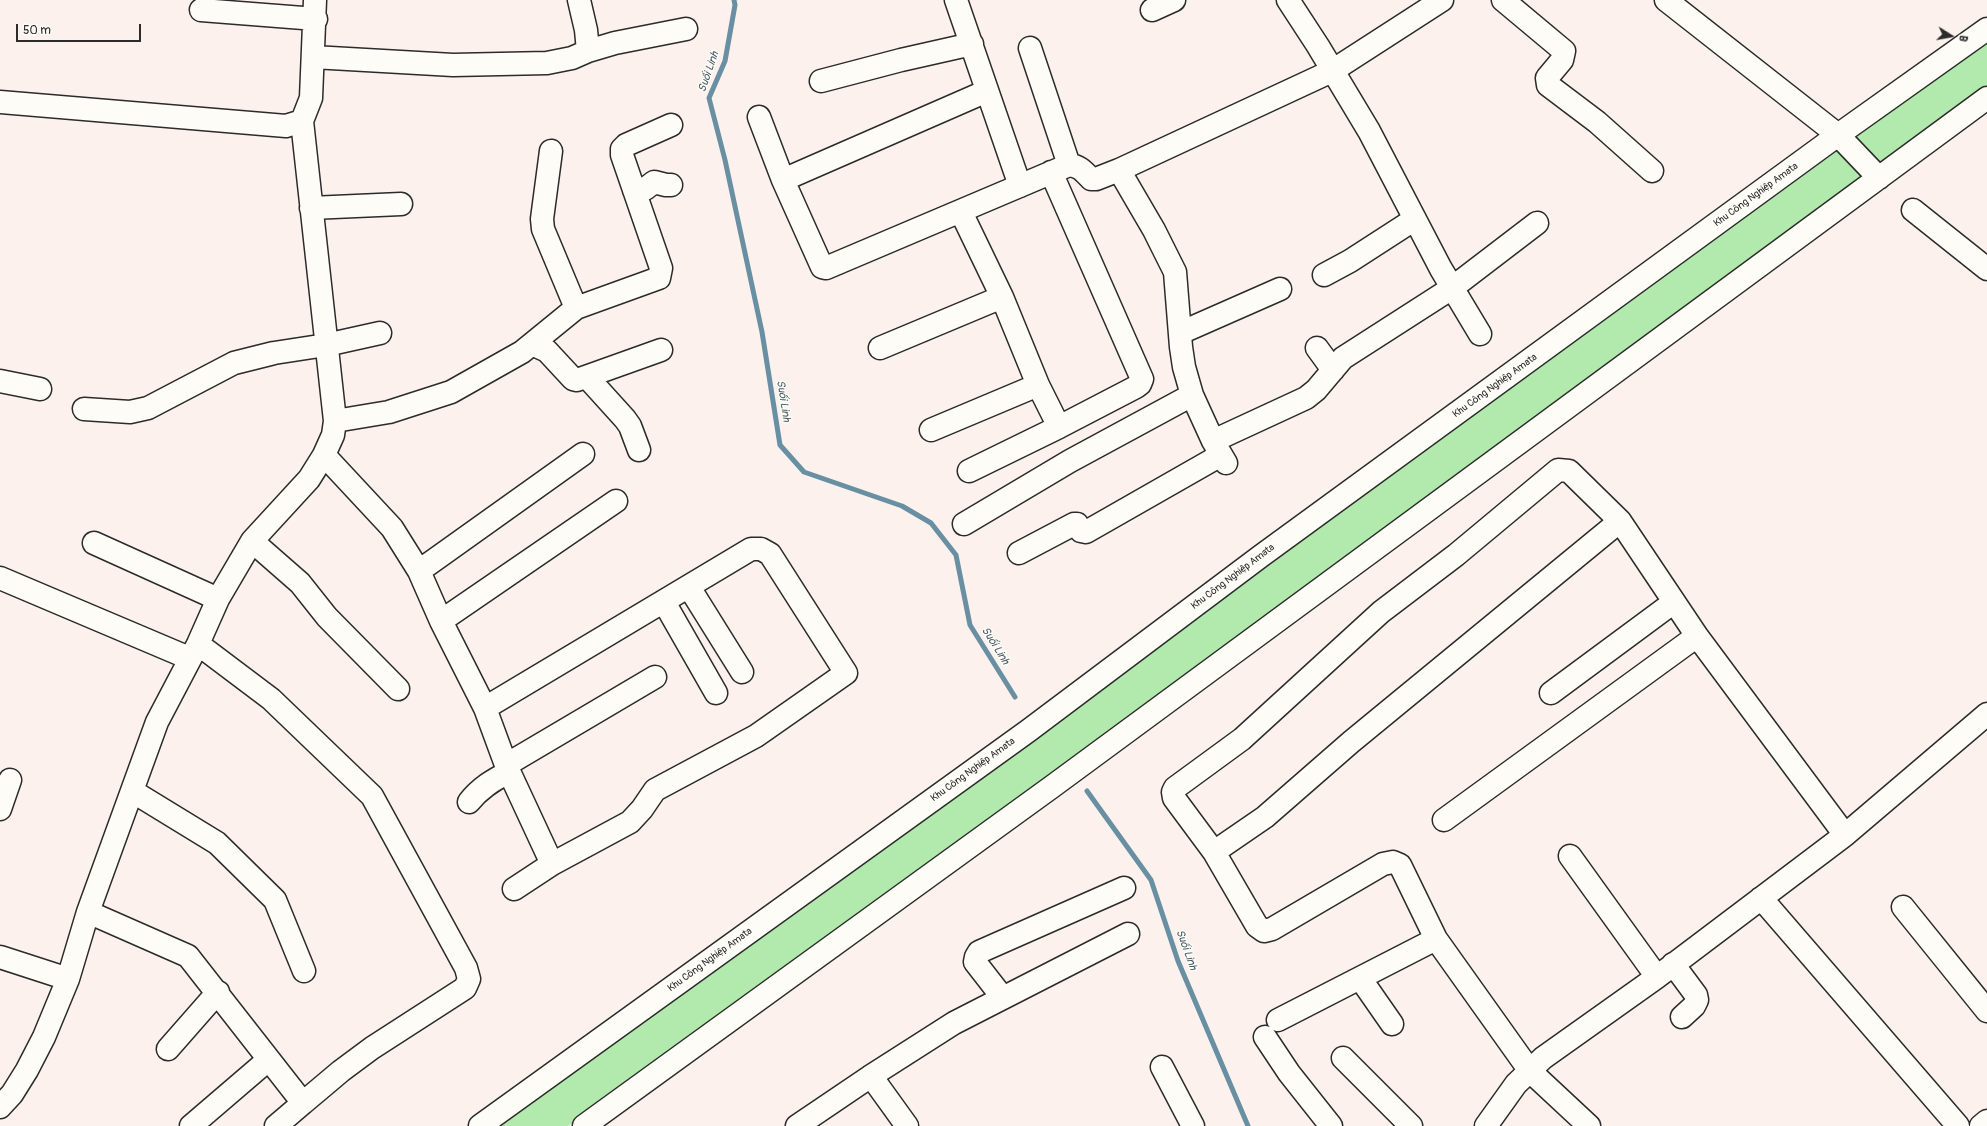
<!DOCTYPE html>
<meta charset="utf-8">
<style>
body{margin:0}
#map{position:relative;width:1987px;height:1126px;overflow:hidden;background:#fcf1ed;font-family:Pangolin,sans-serif}
canvas{display:block}
.north{position:absolute;left:1931px;top:16px;width:40px;height:40px;-webkit-text-stroke:3px #fdfcf7;paint-order:stroke;rotate:101deg;font-size:11px;font-weight:700;line-height:16px;text-align:center;color:#2b2b2b}
.north::after{content:'';display:block;margin:auto;width:14px;height:18px;background:#2b2b2b;clip-path:polygon(50% 0,100% 100%,50% 72%,0 100%)}
.scale{position:absolute;left:16px;top:24px;width:125px;height:18px;box-sizing:border-box;border:2px solid #2b2b2b;border-top:0;padding-left:5px;font-size:12px;line-height:14px;white-space:nowrap;color:#2b2b2b;-webkit-text-stroke:3px #fdfcf7;paint-order:stroke}
</style>
<div id="map">
<canvas width="1987" height="1126"></canvas>
<div class="north">B</div>
<div class="scale">50 m</div>
</div>
<script>
const ctx = document.querySelector('canvas').getContext('2d');
ctx.lineJoin = 'round';
function paint(path, color) {
  ctx.fillStyle = color;
  ctx.fill(path, 'evenodd');
}
function trace(path, color, width, dash) {
  ctx.strokeStyle = color;
  ctx.lineWidth = width;
  ctx.lineCap = dash ? 'butt' : 'round';
  ctx.setLineDash(dash || []);
  ctx.stroke(path);
}
function write(font, color, halo, rows, align = 'center') {
  ctx.font = font + ' Pangolin,sans-serif';
  ctx.lineWidth = 3;
  ctx.setLineDash([]);
  ctx.textBaseline = 'middle';
  ctx.strokeStyle = halo;
  ctx.fillStyle = color;
  for (const [text, x, y, turn = 0] of rows) {
    ctx.save();
    ctx.translate(x, y);
    ctx.rotate((+turn || 0) * Math.PI / 180);
    ctx.textAlign = isNaN(turn) ? turn : align;
    if (halo) ctx.strokeText(text, 0, 0);
    ctx.fillText(text, 0, 0);
    ctx.restore();
  }
}
paint(new Path2D(`
 M 1987,41 L 1987,87 L 1877,168 L 1849,138 Z
 M 1840,145 L 1868,174 L 1046,780 L 568,1126 L 496,1126 Z`), '#b2e9ac');
trace(new Path2D(`
 M 734,0 L 735,5 L 725,61 L 709,98 L 725,160 L 762,332 L 780,445 L 804,472 L 902,506 L 931,523 L 956,555 L 970,625 L 1015,697
 M 1087,791 L 1151,880 L 1178,961 L 1248,1126`), '#688fa2', 5);
const minor = new Path2D(`
 M 579,0 L 586,30 L 588,51
 M 956,0 L 1020,186
 M 1288,0 L 1318,46 L 1369,131 L 1441,269 L 1480,334
 M 1503,0 L 1564,51 L 1562,60 L 1547,78 L 1548,85 L 1597,122 L 1652,171
 M 1666,0 L 1838,135 L 1879,178
 M 201,10 L 316,19
 M 1152,10 L 1174,0
 M 1030,48 L 1069,165
 M 313,57 L 453,65 L 547,63 L 572,58 L 588,51 L 615,43 L 686,29
 M 821,81 L 901,60 L 972,44
 M 0,102 L 286,126 L 302,121 L 311,98 L 315,0
 M 759,117 L 783,180 L 822,267 L 826,268 L 1069,165 C 1080,166 1084,172 1091,179 L 1096,179 L 1119,170 L 1332,71 L 1442,0
 M 551,151 L 542,219 L 543,229 L 576,308
 M 1119,170 L 1154,230 L 1175,272 L 1181,347 L 1184,367 L 1192,395 L 1213,441 L 1226,463
 M 783,180 L 987,91
 M 634,190 L 645,189 L 654,182 L 666,185 L 671,185
 M 311,208 L 401,204
 M 1913,210 L 1987,269
 M 1324,275 L 1350,261 L 1415,219
 M 1180,333 L 1280,289
 M 532,344 L 547,351 L 573,379 L 577,380 L 661,350
 M 880,348 L 1002,297
 M 1317,348 L 1333,370
 M 587,377 L 625,419 L 630,426 L 639,450
 M 0,381 L 40,389
 M 1038,385 L 1059,427 L 1136,387 L 1140,384 L 1142,379 L 1051,172
 M 84,409 L 130,412 L 148,408 L 234,363 L 274,353 L 326,345 L 380,333
 M 335,421 L 389,412 L 451,392 L 522,352 L 576,308 L 659,278 L 661,268 L 622,155 L 622,149 L 626,145 L 671,125
 M 931,430 L 1038,385 L 1002,297 L 961,212
 M 1213,441 L 1306,398 L 1316,390 L 1343,358 L 1452,288 L 1537,223
 M 324,455 L 392,528 L 419,571 L 441,621 L 485,708 L 506,765 L 552,864
 M 969,471 L 1059,427
 M 964,524 L 1070,461 L 1192,395
 M 252,541 L 300,583 L 327,617 L 398,689
 M 94,543 L 218,599
 M 1019,553 L 1074,524 L 1077,524 L 1081,531 L 1086,532 L 1221,455
 M 419,571 L 583,454
 M 0,578 L 189,658
 M 689,587 L 742,672
 M 664,602 L 716,693
 M 441,621 L 616,501
 M 1551,693 L 1674,602
 M 485,708 L 751,549 L 761,549 L 770,554 L 846,673 L 756,736 L 655,790 L 642,809 L 630,822 L 552,864 L 514,889
 M 506,765 L 655,677
 M 132,791 L 217,843 L 275,900 L 304,971
 M 469,802 C 480,788 493,780 509,772
 M 0,809 L 10,780
 M 1444,820 L 1697,636
 M 1214,852 L 1265,817 L 1351,742 L 1620,521
 M 1570,856 L 1657,977
 M 1761,898 L 1958,1126
 M 1903,907 L 1987,1011
 M 88,912 L 188,956 L 303,1103 L 341,1071 L 372,1048 L 465,988 L 469,979 L 466,968 L 372,796 L 271,699 L 198,644
 M 0,957 L 68,979
 M 1673,964 L 1696,995 L 1697,1000 L 1694,1006 L 1682,1017
 M 1360,978 L 1392,1024
 M 1003,998 L 975,962 L 976,957 L 979,952 L 1124,888
 M 1278,1020 L 1436,939
 M 1265,1037 L 1289,1073 L 1331,1126
 M 168,1049 L 218,992
 M 1343,1058 L 1411,1126
 M 1162,1067 L 1193,1126
 M 871,1076 L 907,1126
 M 0,1107 L 12,1094 L 27,1070 L 44,1037 L 68,979 L 88,912 L 157,722 L 198,644 L 218,599 L 252,541 L 309,479 L 324,455 L 333,435 L 335,421 L 302,121
 M 191,1126 L 268,1060
 M 276,1126 L 303,1103
 M 480,1126 L 1028,731 L 1261,556 L 1838,135 L 1987,29
 M 584,1126 L 1053,786 L 1987,98
 M 797,1126 L 871,1076 L 954,1023 L 1128,934
 M 1486,1126 L 1516,1084 L 1543,1058 L 1657,977 L 1845,835 L 1987,714
 M 1589,1126 L 1530,1071 L 1436,939 L 1400,865 L 1393,862 L 1383,864 L 1272,929 L 1264,931 L 1257,926 L 1214,852 L 1174,798 L 1173,792 L 1175,788 L 1242,739 L 1381,612 L 1456,555 L 1558,470 L 1569,471 L 1620,521 L 1697,636 L 1845,835
 M 1981,1126 L 1987,1121`);
trace(minor, '#2b2b2b', 25);
trace(minor, '#fdfcf7', 22);
write('10px', '#2b2b2b', '#fdfcf7', [
 ["Khu Công Nghiệp Amata",1756,195,-36],
 ["Khu Công Nghiệp Amata",1495,386,-36],
 ["Khu Công Nghiệp Amata",1233,577,-37],
 ["Khu Công Nghiệp Amata",973,770,-36],
 ["Khu Công Nghiệp Amata",710,960,-36]
]);
write('italic 11px', '#495d67', '#fdfcf7', [
 ["Suối Linh",709,72,-71],
 ["Suối Linh",783,401,81],
 ["Suối Linh",995,646,58],
 ["Suối Linh",1186,950,70]
]);
</script>
